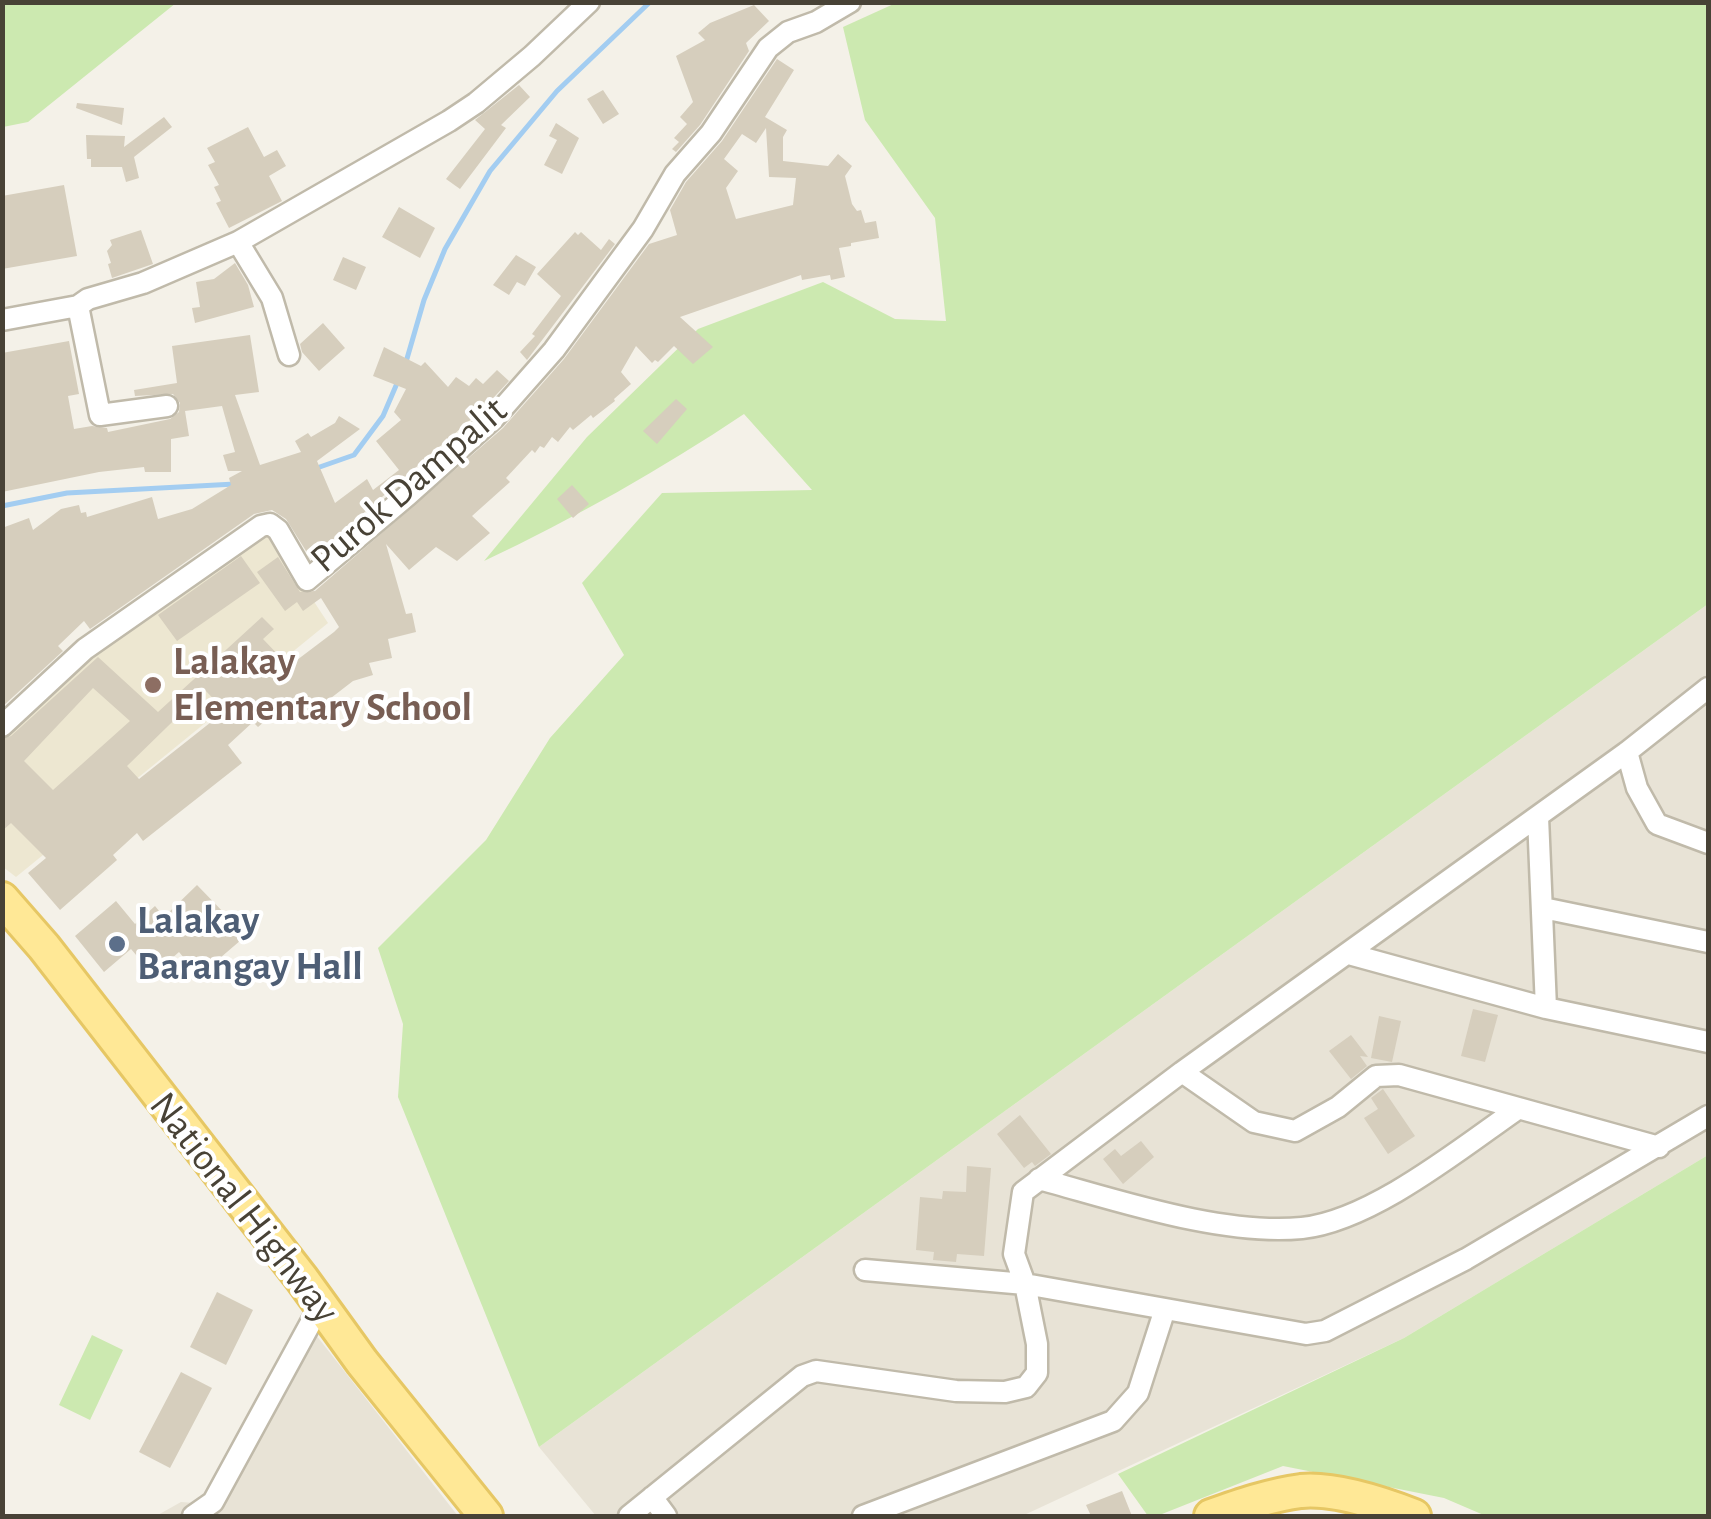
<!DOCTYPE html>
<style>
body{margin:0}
#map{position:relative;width:1711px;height:1519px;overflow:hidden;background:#f4f1e8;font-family:"Alegreya Sans",sans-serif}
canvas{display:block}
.frame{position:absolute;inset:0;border:5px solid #484236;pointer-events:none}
</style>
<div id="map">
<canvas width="1711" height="1519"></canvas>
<div class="frame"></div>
</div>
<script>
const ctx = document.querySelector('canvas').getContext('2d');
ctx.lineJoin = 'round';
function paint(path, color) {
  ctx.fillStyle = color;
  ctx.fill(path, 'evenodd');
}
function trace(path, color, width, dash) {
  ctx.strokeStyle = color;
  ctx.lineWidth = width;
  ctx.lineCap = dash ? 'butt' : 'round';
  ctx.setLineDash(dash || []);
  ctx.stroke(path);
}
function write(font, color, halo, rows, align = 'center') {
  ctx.font = font + ' "Alegreya Sans",sans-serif';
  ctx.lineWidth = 8;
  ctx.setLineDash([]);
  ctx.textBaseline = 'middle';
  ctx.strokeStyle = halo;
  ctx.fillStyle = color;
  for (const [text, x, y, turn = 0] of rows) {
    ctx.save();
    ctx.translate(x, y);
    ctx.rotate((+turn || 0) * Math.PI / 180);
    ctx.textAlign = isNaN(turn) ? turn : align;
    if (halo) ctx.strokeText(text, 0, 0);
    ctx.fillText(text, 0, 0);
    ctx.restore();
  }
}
paint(new Path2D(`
 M 1708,604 L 1708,1155 L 1404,1338 L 1022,1516 L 596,1516 L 539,1447 Z
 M 305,1321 L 458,1516 L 156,1516 L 181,1502 L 209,1504 Z`), '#e8e3d6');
paint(new Path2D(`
 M 269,533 L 328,623 L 16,877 L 3,867 L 3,733 L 92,648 Z`), '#ede7d1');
paint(new Path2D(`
 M 3,2 L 176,2 L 176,3 L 28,122 L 3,127 Z
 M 898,2 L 1708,3 L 1708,604 L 539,1447 L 398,1097 L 403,1024 L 378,948 L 486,840 L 550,738 L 624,655 L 582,583 L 662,493 L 812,490 L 744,414 C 660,470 575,518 484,561 L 587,437 L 698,329 L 823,282 L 895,319 L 946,321 L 935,218 L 865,120 L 843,27 Z
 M 1708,1155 L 1708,1516 L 1486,1516 L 1444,1498 L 1283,1466 L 1157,1516 L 1148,1516 L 1118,1474 L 1404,1338 Z
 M 92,1335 L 123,1350 L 90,1420 L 59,1405 Z`), '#cce9b0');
trace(new Path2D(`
 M 406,362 L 424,300 L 445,249 L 490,171 L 557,91 L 650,2
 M 314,469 L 354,455 L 383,416 L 398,381
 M 2,506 L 67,493 L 235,484`), '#a3cdf1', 5);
paint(new Path2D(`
 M 754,5 L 769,21 L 746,43 L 749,51 L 700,125 L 676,152 L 672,149 L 679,142 L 674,138 L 687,124 L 680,117 L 693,102 L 676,56 L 705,40 L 698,33 L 710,23 Z
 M 777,59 L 794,70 L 765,117 L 787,130 L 783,137 L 783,161 L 828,166 L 838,154 L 852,166 L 845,176 L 852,204 L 857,211 L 861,210 L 865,223 L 876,221 L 879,238 L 851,243 L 851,246 L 839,248 L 845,277 L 831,280 L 830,275 L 802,280 L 801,275 L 680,317 L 713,347 L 693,364 L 674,346 L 658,362 L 655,360 L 652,363 L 636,346 L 621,372 L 631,384 L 614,399 L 615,401 L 593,418 L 591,415 L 573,430 L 570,427 L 558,442 L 552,437 L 544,448 L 540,446 L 535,453 L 532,450 L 506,478 L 510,482 L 472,516 L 490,533 L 457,561 L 436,547 L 409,570 L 386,544 L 406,614 L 412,613 L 416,632 L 388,639 L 392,658 L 369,663 L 373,675 L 353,681 L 305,718 L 291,699 L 258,727 L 253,722 L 228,745 L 242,763 L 143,841 L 137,833 L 113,855 L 117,860 L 60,910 L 28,873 L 46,858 L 11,823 L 2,831 L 2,739 L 11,736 L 98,657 L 158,712 L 262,617 L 274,629 L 263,639 L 283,660 L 292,653 L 297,660 L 334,632 L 339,627 L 321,598 L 303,611 L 297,602 L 285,611 L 257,572 L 278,557 L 300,592 L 315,591 L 503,428 L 564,359 L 649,244 L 677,235 L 670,210 L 686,182 L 722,141 ZM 766,128 L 769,177 L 796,178 L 793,205 L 736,219 L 726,188 L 738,171 L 724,159 L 742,134 L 756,143 ZM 93,688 L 130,721 L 53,790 L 24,761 ZM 205,690 L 225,711 L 139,779 L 127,766 Z
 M 519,85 L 530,97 L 501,125 L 506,128 L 460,189 L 446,179 L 485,129 L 475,120 Z
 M 603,90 L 619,114 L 603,124 L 587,99 Z
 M 77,103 L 124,108 L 122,125 L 76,108 Z
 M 164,117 L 172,127 L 134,157 L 139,178 L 126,182 L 122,167 L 91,167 L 91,159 L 87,159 L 86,135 L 125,136 L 124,147 Z
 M 556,123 L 579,138 L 562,174 L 544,165 L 557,140 L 549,136 Z
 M 248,127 L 264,157 L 277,150 L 286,166 L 269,176 L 282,201 L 229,228 L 216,203 L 221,201 L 214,187 L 219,185 L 208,165 L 215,162 L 207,148 Z
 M 64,185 L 77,256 L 2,269 L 2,196 Z
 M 399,207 L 435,228 L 420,258 L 382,237 Z
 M 141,230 L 153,264 L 112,278 L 108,264 L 111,263 L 107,251 L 112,245 L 110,240 Z
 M 575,232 L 578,235 L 581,232 L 601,250 L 609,239 L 615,244 L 527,360 L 520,352 L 535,336 L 532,334 L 561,296 L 537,274 Z
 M 516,255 L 536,267 L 525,286 L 517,282 L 509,295 L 493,285 Z
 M 343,257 L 366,267 L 356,290 L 333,280 Z
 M 235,263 L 248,285 L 254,307 L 195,323 L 192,308 L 200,307 L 196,282 L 214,279 Z
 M 323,323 L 345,348 L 319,371 L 302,352 L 300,344 Z
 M 250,335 L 259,392 L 235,395 L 260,465 L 301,452 L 295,441 L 308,433 L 311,437 L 335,423 L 339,416 L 360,429 L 317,461 L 335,503 L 367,479 L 373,490 L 399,470 L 376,441 L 401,420 L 394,412 L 406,389 L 373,376 L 384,347 L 421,366 L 425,362 L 448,387 L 456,377 L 469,386 L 476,378 L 483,384 L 497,370 L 509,381 L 484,408 L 311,559 L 286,519 L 272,510 L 254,514 L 90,629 L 84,621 L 58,646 L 63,651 L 2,707 L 2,528 L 29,518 L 33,530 L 61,509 L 79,505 L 81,513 L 86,512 L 87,517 L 152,497 L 158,519 L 192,509 L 231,485 L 229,478 L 242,471 L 228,471 L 223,455 L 235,452 L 222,406 L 185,411 L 189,436 L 171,439 L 171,472 L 145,472 L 144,467 L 99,472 L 2,492 L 2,353 L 69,341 L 79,394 L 68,396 L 74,429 L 92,426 L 107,428 L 108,432 L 170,419 L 179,412 L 180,403 L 173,394 L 135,396 L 134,390 L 177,383 L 172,346 Z
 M 676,399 L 687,409 L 657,444 L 643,431 Z
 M 572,485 L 589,504 L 573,518 L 557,499 Z
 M 241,556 L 260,583 L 177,641 L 158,615 Z
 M 197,885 L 228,917 L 231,914 L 248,934 L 199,976 L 179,952 L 153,975 L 131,949 L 104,972 L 75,936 L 116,901 L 135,924 L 155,906 L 164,917 Z
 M 1473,1009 L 1498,1015 L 1485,1062 L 1461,1056 Z
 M 1379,1016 L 1401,1021 L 1392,1062 L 1371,1058 Z
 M 1351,1035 L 1368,1057 L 1360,1056 L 1367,1066 L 1351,1079 L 1329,1051 Z
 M 1383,1089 L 1415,1136 L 1388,1154 L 1364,1118 L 1378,1109 L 1371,1098 Z
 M 1020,1115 L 1051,1154 L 1035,1166 L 1032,1162 L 1024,1168 L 997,1134 Z
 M 1141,1141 L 1154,1157 L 1123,1184 L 1103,1159 L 1115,1149 L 1121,1156 Z
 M 967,1166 L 991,1168 L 984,1256 L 957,1254 L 956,1262 L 933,1260 L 934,1252 L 916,1250 L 920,1197 L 942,1199 L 943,1191 L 966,1192 Z
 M 217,1292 L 253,1310 L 226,1365 L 190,1347 Z
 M 181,1372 L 212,1388 L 170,1468 L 139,1452 Z
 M 1122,1491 L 1132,1516 L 1091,1516 L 1086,1505 Z`), '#d6cebd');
const street = new Path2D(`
 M 238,242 L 272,298 L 289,355
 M 78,306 L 100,415 L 167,406
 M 2,320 L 78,306 L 88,299 L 143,283 L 238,242 L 449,121 L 476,103 L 532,56 L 589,2
 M 2,726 L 85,649 L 261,526 L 270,524 L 278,530 L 307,580 L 408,495 L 494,418 L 554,350 L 643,229 L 675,174 L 711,133 L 768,48 L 788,32 L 816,22 L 850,2
 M 1627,752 L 1637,788 L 1657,824 L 1708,843
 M 1538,817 L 1546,1008
 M 1543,908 L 1708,942
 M 1349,954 L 1546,1008 L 1708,1042
 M 1182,1072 L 1254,1122 L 1295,1131 L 1338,1107 L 1376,1076 L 1399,1075 L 1659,1147
 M 1039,1179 C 1117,1200 1222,1236 1302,1228 C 1371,1221 1460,1149 1516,1110
 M 865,1270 L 1025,1284 L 1306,1334 L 1325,1331 L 1466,1259 L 1708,1116
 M 652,1497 L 666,1516
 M 193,1516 L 213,1502 L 321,1304
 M 629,1516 L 802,1376 L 816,1371 L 956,1391 L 1005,1392 L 1026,1387 L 1037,1373 L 1037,1344 L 1025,1284 L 1014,1254 L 1023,1192 L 1182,1072 L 1627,752 L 1708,688
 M 863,1516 L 1113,1421 L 1138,1393 L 1165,1309`);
const primary = new Path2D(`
 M 2,899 L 44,947 L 302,1279 L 362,1362 L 486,1516
 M 1211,1516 C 1239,1506 1270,1495 1301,1491 C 1334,1488 1383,1504 1414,1516`);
trace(street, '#c0baaa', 25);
trace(primary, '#e6c764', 38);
trace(street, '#fff', 20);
trace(primary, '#ffe896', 32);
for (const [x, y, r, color] of [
 [153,685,10,"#8d6e63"],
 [117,944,10,"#5c6f8a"]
]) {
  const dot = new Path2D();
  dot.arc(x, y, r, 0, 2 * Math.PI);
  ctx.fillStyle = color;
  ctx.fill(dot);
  trace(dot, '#fff', 4);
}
write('40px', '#484236', '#fff', [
 ["Purok Dampalit",409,485,-41],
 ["National Highway",244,1208,52]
]);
write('bold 40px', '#785e54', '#fff', [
 ["Lalakay",173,662],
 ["Elementary School",173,708]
], 'left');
write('bold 40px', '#4e5e75', '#fff', [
 ["Lalakay",137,921],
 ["Barangay Hall",137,967]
], 'left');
</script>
